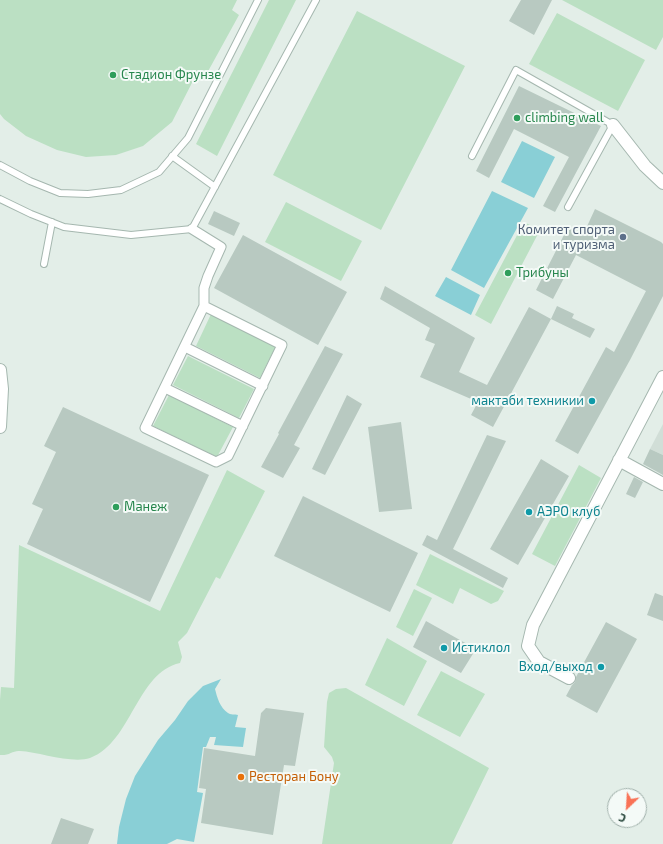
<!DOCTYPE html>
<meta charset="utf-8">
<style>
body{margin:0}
#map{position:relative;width:663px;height:844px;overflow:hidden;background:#e3eee8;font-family:"Exo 2",sans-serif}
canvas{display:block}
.north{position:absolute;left:607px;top:788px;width:40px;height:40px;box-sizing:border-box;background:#f4faf7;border:1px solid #a0b0aa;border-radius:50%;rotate:205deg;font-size:11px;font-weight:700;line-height:16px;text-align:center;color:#224136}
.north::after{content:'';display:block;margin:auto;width:14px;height:18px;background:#f97256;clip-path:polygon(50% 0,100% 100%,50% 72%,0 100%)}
</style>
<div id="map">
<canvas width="663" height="844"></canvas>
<div class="north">С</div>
</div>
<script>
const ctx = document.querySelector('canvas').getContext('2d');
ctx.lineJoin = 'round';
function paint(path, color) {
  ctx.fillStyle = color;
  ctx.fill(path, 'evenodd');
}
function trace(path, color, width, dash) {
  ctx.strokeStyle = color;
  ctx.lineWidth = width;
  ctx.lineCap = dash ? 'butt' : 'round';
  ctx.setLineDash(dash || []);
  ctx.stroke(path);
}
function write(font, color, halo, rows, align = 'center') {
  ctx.font = font + ' "Exo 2",sans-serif';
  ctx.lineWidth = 4;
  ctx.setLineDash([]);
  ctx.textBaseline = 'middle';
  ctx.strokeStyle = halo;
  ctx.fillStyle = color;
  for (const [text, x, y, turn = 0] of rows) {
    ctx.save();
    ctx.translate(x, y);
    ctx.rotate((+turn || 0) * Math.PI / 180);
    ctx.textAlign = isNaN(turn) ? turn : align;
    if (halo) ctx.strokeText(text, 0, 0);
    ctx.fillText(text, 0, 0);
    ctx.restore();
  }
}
paint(new Path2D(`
 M 663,424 L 663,455 L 650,449 Z`), '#d1ded7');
paint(new Path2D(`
 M 0,0 L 237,0 L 232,10 L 239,15 L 206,75 L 198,71 L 172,122 L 143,146 L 116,155 L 86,157 L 57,150 L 26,136 L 4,119 L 0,114 Z
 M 269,0 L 296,0 L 217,156 L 196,144 Z
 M 562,0 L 663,0 L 663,37 L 656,50 Z
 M 357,11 L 465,66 L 381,230 L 273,175 Z
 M 557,13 L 645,60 L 618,111 L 529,64 Z
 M 286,202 L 362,241 L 341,281 L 265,242 Z
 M 524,222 L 540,230 L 491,324 L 475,315 Z
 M 212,312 L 277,344 L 260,378 L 196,346 Z
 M 188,356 L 254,389 L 239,418 L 173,385 Z
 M 169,395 L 233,427 L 217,457 L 153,426 Z
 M 579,465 L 601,478 L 555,566 L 532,554 Z
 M 227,470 L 265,491 L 220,579 L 216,577 L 187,633 L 178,642 L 182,657 L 180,663 C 136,673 132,742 90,758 C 72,764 39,752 20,751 C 13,750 9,756 0,755 L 0,700 L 1,687 L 14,688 L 19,545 L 160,611 Z
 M 430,554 L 504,591 L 498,601 L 491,604 L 460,588 L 453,604 L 416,585 Z
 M 414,589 L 432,598 L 413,636 L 396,627 Z
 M 387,638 L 427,661 L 404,706 L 365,685 Z
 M 441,671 L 485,694 L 460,737 L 417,715 Z
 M 346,688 L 489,768 L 452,844 L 322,844 L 334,763 L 332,757 L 324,747 L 327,702 L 329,693 L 336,689 Z`), '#bbe0c3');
paint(new Path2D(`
 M 522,141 L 555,157 L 534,198 L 501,182 Z
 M 492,191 L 528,208 L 484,288 L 451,270 Z
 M 446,277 L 480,295 L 471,315 L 435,296 Z
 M 221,679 L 215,689 C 217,697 220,708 228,713 C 230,715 235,714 238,715 L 235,727 L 246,728 L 243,747 L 214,745 L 216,737 L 210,737 L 206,747 L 203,747 L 197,792 L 203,793 L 194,842 L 177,839 L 167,844 L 117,844 L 119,827 L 126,799 L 135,776 L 158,740 L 175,720 L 188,701 L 203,686 Z`), '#89cfd6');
paint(new Path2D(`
 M 521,0 L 552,0 L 534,35 L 509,21 Z
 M 519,86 L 601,126 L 555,212 L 543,206 L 569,157 L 514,129 L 489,178 L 476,171 Z
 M 595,209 L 661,242 L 663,244 L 663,296 L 630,360 L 578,454 L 555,441 L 606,347 L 614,352 L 646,291 L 576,255 L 553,299 L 536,290 L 568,227 L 583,235 Z
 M 214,211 L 240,223 L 234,236 L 208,224 Z
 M 243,235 L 347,292 L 318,345 L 214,288 Z
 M 385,286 L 475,338 L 459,372 L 487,385 L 529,307 L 551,319 L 493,427 L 471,415 L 478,402 L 420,377 L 435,344 L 425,340 L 430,328 L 380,299 Z
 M 557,306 L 574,314 L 572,318 L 595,329 L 590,338 L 551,319 Z
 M 325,346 L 343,354 L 294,445 L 300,448 L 283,478 L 261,467 L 279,434 L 278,433 Z
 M 347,395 L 362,404 L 325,475 L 312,469 Z
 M 63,407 L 209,475 L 150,602 L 27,544 L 43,509 L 32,504 L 56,452 L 44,446 Z
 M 401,422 L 412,509 L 379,512 L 368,427 Z
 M 487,435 L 506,441 L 453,549 L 508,578 L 503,588 L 422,545 L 427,535 L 437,540 Z
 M 650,449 L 663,455 L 663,475 L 643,464 Z
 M 541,459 L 569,476 L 518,565 L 490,549 Z
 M 634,477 L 643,482 L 635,498 L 626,494 Z
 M 303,496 L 418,553 L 390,612 L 274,556 Z
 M 655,593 L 663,596 L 663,621 L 647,615 Z
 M 426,621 L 476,649 L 461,673 L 413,647 Z
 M 606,622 L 637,639 L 597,713 L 566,696 L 572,685 L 575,682 L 576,677 Z
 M 266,708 L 304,713 L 295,766 L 284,765 L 273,835 L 201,823 L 206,789 L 199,788 L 204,748 L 255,756 L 261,713 Z
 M 61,818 L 94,829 L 88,844 L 51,844 Z`), '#b8c9c1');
const service = new Path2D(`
 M 172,156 L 215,187
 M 472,156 L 516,70 L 613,125 L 568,207
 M 0,165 L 30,181 L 60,193 L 88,194 L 121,190 L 159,172 L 188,138 L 258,0
 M 0,199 L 31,214 L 64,227 L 131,235 L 192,229 L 316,0
 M 44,264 L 52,222`);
const pedestrian = new Path2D(`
 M 192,229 L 221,247 L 208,276 L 204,288 L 204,306 L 145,428 L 216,462 L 228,456 L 282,345 L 204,306
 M 185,347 L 263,386
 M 165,388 L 243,426`);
const minor = new Path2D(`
 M 613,125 L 645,166 L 663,183
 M 619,460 L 663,484
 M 569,678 L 539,662 L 528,646 L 533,625 L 663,377`);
const tertiary = new Path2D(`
 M 0,370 L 2,389 L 0,427`);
trace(service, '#a5b7af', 8);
trace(pedestrian, '#a5b7af', 11);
trace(minor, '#a5b7af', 14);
trace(tertiary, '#a5b7af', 14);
trace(service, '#fff', 6);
trace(pedestrian, '#fff', 9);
trace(minor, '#fff', 12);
trace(tertiary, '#fff', 12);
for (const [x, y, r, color] of [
 [113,75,4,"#2e9e5b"],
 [517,118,4,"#2e9e5b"],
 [623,237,4,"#5c6f8a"],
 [508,273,4,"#2e9e5b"],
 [592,401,4,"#0f9aa8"],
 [116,507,4,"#2e9e5b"],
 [529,512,4,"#0f9aa8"],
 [444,648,4,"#0f9aa8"],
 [601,667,4,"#0f9aa8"],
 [241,777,4,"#e8710a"]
]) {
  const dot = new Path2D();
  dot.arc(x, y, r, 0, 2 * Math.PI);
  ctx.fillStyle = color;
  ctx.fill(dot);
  trace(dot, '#f4faf7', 1.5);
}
write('13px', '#27864d', '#f4faf7', [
 ["Стадион Фрунзе",121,75],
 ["climbing wall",525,118],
 ["Трибуны",516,273],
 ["Манеж",124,507]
], 'left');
write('13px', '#4e5e75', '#f4faf7', [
 ["Комитет спорта",615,230],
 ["и туризма",615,245]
], 'right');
write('13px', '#0d838f', '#f4faf7', [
 ["мактаби техникии",584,401],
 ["АЭРО клуб",537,512,"left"],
 ["Истиклол",452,648,"left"],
 ["Вход/выход",593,667]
], 'right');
write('13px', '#c56008', '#f4faf7', [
 ["Ресторан Бону",249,777]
], 'left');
</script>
